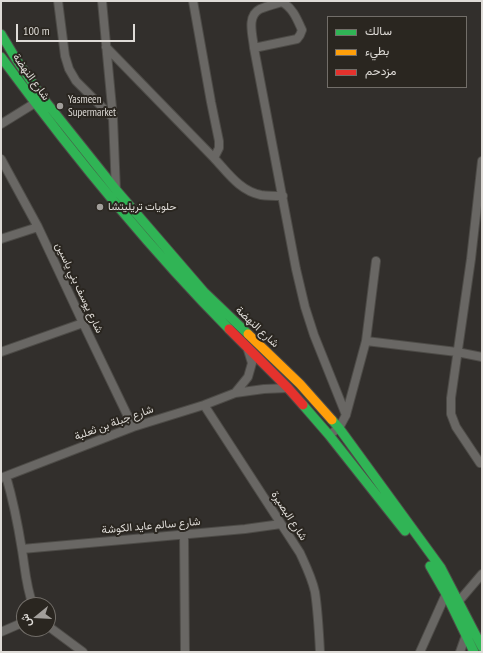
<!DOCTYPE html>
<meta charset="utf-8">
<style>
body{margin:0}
#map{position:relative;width:483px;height:653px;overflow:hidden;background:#322f2c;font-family:"PT Sans Narrow",Vazirmatn,sans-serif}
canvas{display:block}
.frame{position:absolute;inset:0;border:2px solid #dedbd7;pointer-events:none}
.legend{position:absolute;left:327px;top:16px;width:140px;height:72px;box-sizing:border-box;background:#2a2620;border:1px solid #726e69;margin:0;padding:5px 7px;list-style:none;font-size:12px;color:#dedbd7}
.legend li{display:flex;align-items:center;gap:8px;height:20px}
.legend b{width:20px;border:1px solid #726e69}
.north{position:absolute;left:16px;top:597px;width:40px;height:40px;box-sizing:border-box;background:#2a2620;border:1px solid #726e69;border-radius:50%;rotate:252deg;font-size:11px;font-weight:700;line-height:16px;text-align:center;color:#dedbd7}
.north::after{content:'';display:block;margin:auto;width:14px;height:18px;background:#a29f9b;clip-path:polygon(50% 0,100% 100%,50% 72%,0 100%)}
.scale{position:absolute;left:16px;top:24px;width:119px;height:18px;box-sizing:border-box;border:2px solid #dedbd7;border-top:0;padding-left:5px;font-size:12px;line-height:14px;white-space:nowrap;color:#dedbd7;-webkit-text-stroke:3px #2a2620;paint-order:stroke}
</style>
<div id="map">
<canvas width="483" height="653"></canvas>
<div class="frame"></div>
<ul class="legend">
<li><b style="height:5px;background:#30b455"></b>سالك</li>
<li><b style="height:5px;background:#ff9f0a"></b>بطيء</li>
<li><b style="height:5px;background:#e5322d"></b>مزدحم</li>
</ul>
<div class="north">ش</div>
<div class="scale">100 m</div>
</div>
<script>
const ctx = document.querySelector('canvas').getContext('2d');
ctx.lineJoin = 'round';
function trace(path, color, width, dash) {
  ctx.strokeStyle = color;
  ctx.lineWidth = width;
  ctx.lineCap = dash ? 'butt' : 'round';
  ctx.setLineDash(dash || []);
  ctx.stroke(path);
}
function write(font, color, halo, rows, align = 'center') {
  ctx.font = font + ' "PT Sans Narrow",Vazirmatn,sans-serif';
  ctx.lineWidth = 4;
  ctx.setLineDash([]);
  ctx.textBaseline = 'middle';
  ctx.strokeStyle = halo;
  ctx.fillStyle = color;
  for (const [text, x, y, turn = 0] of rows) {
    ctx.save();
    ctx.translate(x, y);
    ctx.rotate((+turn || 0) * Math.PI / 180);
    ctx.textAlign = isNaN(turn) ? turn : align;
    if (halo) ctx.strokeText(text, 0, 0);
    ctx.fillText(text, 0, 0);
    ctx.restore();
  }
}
const street = new Path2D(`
 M 58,1 L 65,56 L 69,69 L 76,81 L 113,118
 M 102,1 L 113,118 L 116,191
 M 193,1 L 211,102 L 219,141 L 219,148 L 214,158 C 228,173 240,191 261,195 C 268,196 276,196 283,196
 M 106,47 L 214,158
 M 254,48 L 297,39 L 300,35 L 302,30 C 297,19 293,8 282,2 C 275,4 267,6 260,9 C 246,16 253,36 254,48 L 296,269 L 305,307 L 314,335 L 346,415
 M 1,124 L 35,103
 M 1,159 L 38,227 L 83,323 L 133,427
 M 1,239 L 38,227
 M 366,341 L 376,261
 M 1,352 L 83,323
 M 235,393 L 248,377 L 252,363 L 248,350
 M 204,405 L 300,553 C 306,566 312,578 315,592 C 318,612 319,632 320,652
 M 329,435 L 339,428 L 346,415 L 366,341 L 457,352 L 482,357
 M 480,463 L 456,427 L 451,414 L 451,398 L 471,259 L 482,161
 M 6,476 C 13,500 18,525 22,550 C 25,568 26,587 33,605
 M 1,478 L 133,427 L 204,405 L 235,393 L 264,389 L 288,388
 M 184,534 L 185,652
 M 22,549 L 245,529 L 281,524
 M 459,601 L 482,574
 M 48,626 L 83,652
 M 1,632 L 24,622
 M 420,652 L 446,594
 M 460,652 L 466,635`);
const fast = new Path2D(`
 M 1,34 L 16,59 L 42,97 L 117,191 L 204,292 L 248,334
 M 1,57 C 71,152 146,245 229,329
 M 303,405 L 329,435 L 405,531
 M 332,420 L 339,428 L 441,568 L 482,647
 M 430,566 L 446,594 L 474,652`);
const slow = new Path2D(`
 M 248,334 L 300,384 L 332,420`);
const jam = new Path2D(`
 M 229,329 L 288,388 L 303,405`);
trace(street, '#4d4b47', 10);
trace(fast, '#4d4b47', 11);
trace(slow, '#4d4b47', 11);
trace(jam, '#4d4b47', 11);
trace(street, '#696764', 8);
trace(fast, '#30b455', 9);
trace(slow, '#ff9f0a', 9);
trace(jam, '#e5322d', 9);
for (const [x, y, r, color] of [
 [60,106,4,"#a29f9b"],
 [100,207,4,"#a29f9b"]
]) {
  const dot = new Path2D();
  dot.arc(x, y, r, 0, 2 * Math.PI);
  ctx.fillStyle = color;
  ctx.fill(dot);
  trace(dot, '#2a2620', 1.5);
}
write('11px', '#dedbd7', '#2a2620', [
 ["شارع النهضة",31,77,54],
 ["شارع يوسف بني ياسين",79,288,65],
 ["شارع النهضة",257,327,43],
 ["شارع جبلة بن ثعلبة",114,423,-20],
 ["شارع البصيرة",289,516,57],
 ["شارع سالم عايد الكوشة",151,526,-5]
]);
write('11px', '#dedbd7', '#2a2620', [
 ["Yasmeen",68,100],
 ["Supermarket",68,113],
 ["حلويات تريليتشا",108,207]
], 'left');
</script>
